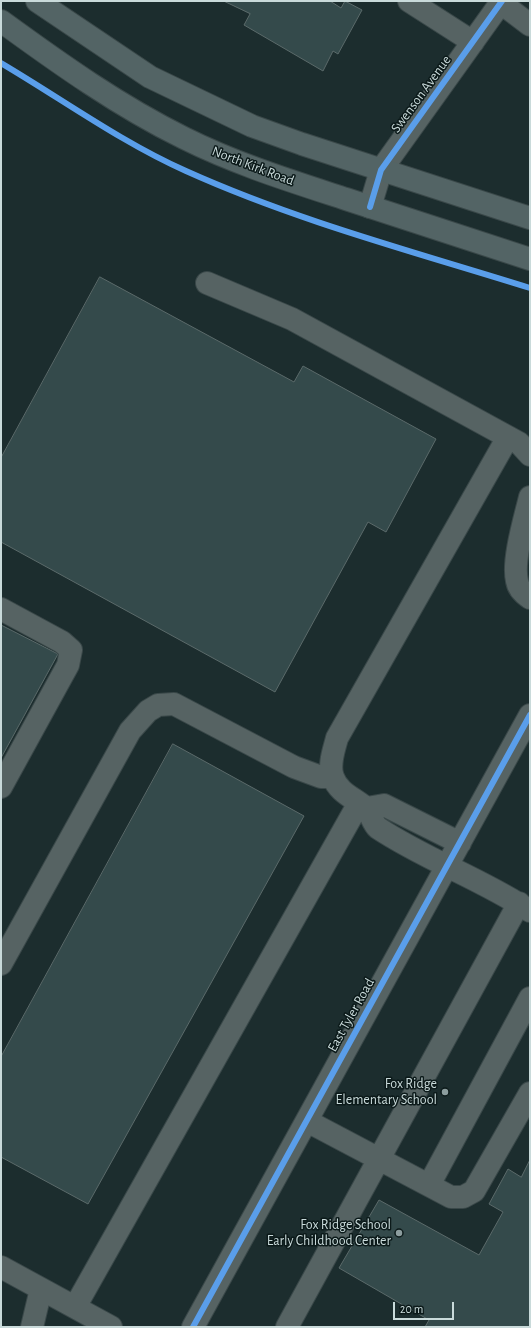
<!DOCTYPE html>
<style>
body{margin:0}
#map{position:relative;width:531px;height:1328px;overflow:hidden;background:#1c2d2e;font-family:"Alegreya Sans",sans-serif}
canvas{display:block}
.frame{position:absolute;inset:0;border:2px solid #c9dada;pointer-events:none}
.scale{position:absolute;left:393px;top:1302px;width:61px;height:18px;box-sizing:border-box;border:2px solid #c9dada;border-top:0;padding-left:5px;font-size:12px;line-height:14px;white-space:nowrap;color:#c9dada;-webkit-text-stroke:3px #0c1a1a;paint-order:stroke}
</style>
<div id="map">
<canvas width="531" height="1328"></canvas>
<div class="frame"></div>
<div class="scale">20 m</div>
</div>
<script>
const ctx = document.querySelector('canvas').getContext('2d');
ctx.lineJoin = 'round';
function paint(path, color) {
  ctx.fillStyle = color;
  ctx.fill(path, 'evenodd');
}
function trace(path, color, width, dash) {
  ctx.strokeStyle = color;
  ctx.lineWidth = width;
  ctx.lineCap = dash ? 'butt' : 'round';
  ctx.setLineDash(dash || []);
  ctx.stroke(path);
}
function write(font, color, halo, rows, align = 'center') {
  ctx.font = font + ' "Alegreya Sans",sans-serif';
  ctx.lineWidth = 3;
  ctx.setLineDash([]);
  ctx.textBaseline = 'middle';
  ctx.strokeStyle = halo;
  ctx.fillStyle = color;
  for (const [text, x, y, turn = 0] of rows) {
    ctx.save();
    ctx.translate(x, y);
    ctx.rotate((+turn || 0) * Math.PI / 180);
    ctx.textAlign = isNaN(turn) ? turn : align;
    if (halo) ctx.strokeText(text, 0, 0);
    ctx.fillText(text, 0, 0);
    ctx.restore();
  }
}
const building = new Path2D(`
 M 224,1 L 330,1 L 341,8 L 345,1 L 362,10 L 338,54 L 333,51 L 323,71 L 244,25 L 250,14 Z
 M 100,277 L 294,382 L 303,366 L 436,439 L 386,532 L 368,522 L 275,692 L 1,542 L 1,458 Z
 M 1,625 L 58,654 L 1,758 Z
 M 173,744 L 304,816 L 88,1204 L 1,1157 L 1,1057 Z
 M 530,1160 L 530,1327 L 425,1327 L 429,1320 L 339,1268 L 379,1200 L 479,1255 L 503,1212 L 489,1204 L 508,1169 L 521,1177 Z`);
paint(building, '#344a4b');
trace(building, '#5b6a6a', 1);
const minor = new Path2D(`
 M 409,1 L 473,42
 M 501,3 L 530,25
 M 370,207 L 381,170 L 502,1
 M 207,283 L 292,319 L 508,437 L 519,443 L 530,455
 M 508,437 L 337,738 C 334,750 328,765 333,777 C 338,792 354,798 366,808 C 371,813 372,823 378,828 C 426,860 482,879 530,911
 M 530,497 C 525,518 512,561 517,581 C 518,588 524,594 530,598
 M 1,609 L 62,642 L 71,650 L 68,665 L 1,787
 M 367,808 L 384,805 L 460,843
 M 1,964 L 130,731 L 148,711 L 158,705 L 174,704 L 294,767 L 321,777 L 333,777
 M 307,1121 L 451,1197 L 463,1197 L 474,1191 L 530,1093
 M 429,1185 L 530,998
 M 1,1267 L 111,1327
 M 75,1307 L 359,803
 M 32,1327 L 41,1289
 M 193,1327 L 530,715
 M 287,1327 L 519,903`);
const major = new Path2D(`
 M 37,1 L 150,77 L 252,126 L 302,144 L 530,218
 M 1,21 C 60,64 119,106 184,138 C 236,164 291,181 346,199 C 407,219 469,239 530,259`);
trace(minor, '#3a4849', 24);
trace(major, '#3a4849', 24);
trace(minor, '#566363', 22);
trace(major, '#536465', 22);
trace(new Path2D(`
 M 1,63 C 62,99 121,142 186,171 C 297,221 415,252 530,288
 M 370,207 L 381,170 L 502,1
 M 193,1327 L 530,715`), '#5a9eea', 6);
for (const [x, y, r, color] of [
 [445,1092,4,"#8c9d9e"],
 [399,1233,4,"#8c9d9e"]
]) {
  const dot = new Path2D();
  dot.arc(x, y, r, 0, 2 * Math.PI);
  ctx.fillStyle = color;
  ctx.fill(dot);
  trace(dot, '#0c1a1a', 1.5);
}
write('14px', '#c9dada', '#0c1a1a', [
 ["Swenson Avenue",421,94,-54],
 ["North Kirk Road",253,166,21],
 ["East Tyler Road",351,1015,-61]
]);
write('14px', '#c9dada', '#0c1a1a', [
 ["Fox Ridge",437,1084],
 ["Elementary School",437,1100],
 ["Fox Ridge School",391,1225],
 ["Early Childhood Center",391,1241]
], 'right');
</script>
